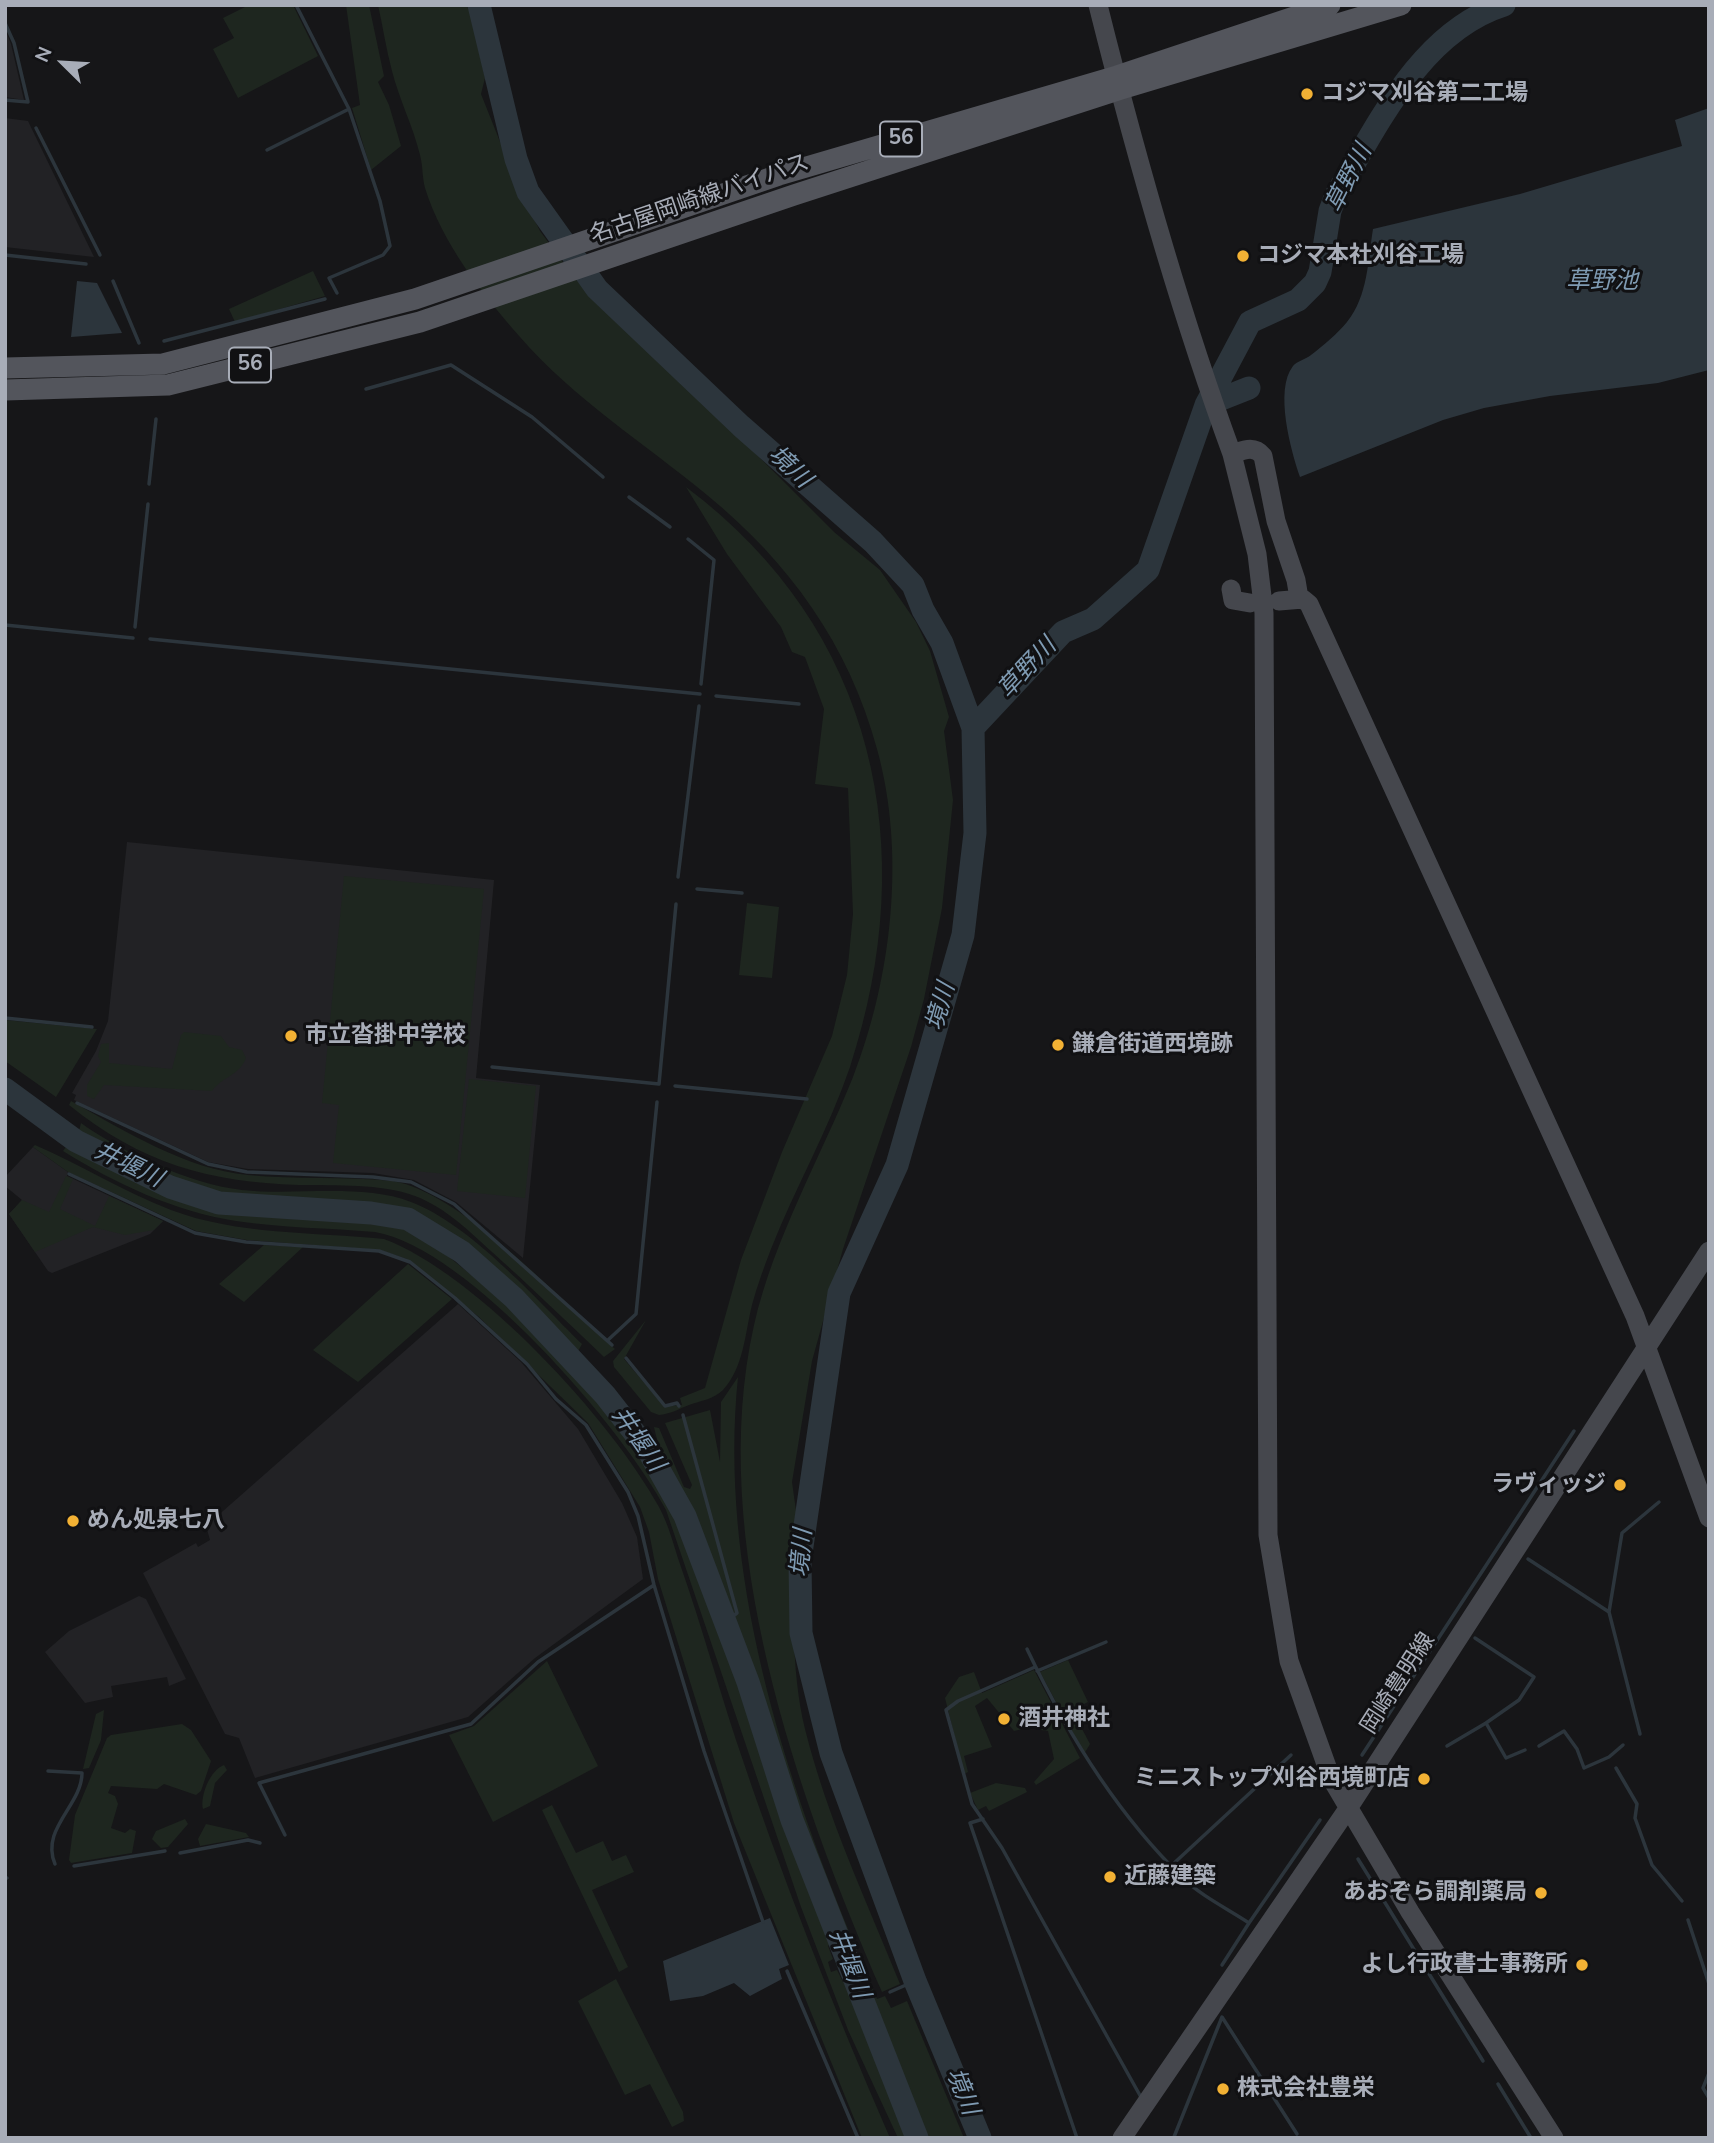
<!DOCTYPE html>
<meta charset="utf-8">
<style>
body{margin:0}
#map{position:relative;width:1714px;height:2143px;overflow:hidden;background:#161618;font-family:"Nunito Sans",sans-serif}
canvas{display:block}
.frame{position:absolute;inset:0;border:7px solid #a8adb8;pointer-events:none}
.north{position:absolute;left:28px;top:28px;width:70px;height:70px;-webkit-text-stroke:5px #111113;paint-order:stroke;rotate:294deg;font-size:19px;font-weight:700;line-height:28px;text-align:center;color:#a8adb8}
.north::after{content:'';display:block;margin:auto;width:24px;height:32px;background:#a8adb8;clip-path:polygon(50% 0,100% 100%,50% 72%,0 100%)}
</style>
<div id="map">
<canvas width="1714" height="2143"></canvas>
<div class="frame"></div>
<div class="north">N</div>
</div>
<script>
const ctx = document.querySelector('canvas').getContext('2d');
ctx.lineJoin = 'round';
function paint(path, color) {
  ctx.fillStyle = color;
  ctx.fill(path, 'evenodd');
}
function trace(path, color, width, dash) {
  ctx.strokeStyle = color;
  ctx.lineWidth = width;
  ctx.lineCap = dash ? 'butt' : 'round';
  ctx.setLineDash(dash || []);
  ctx.stroke(path);
}
function write(font, color, halo, rows, align = 'center') {
  ctx.font = font + ' "Nunito Sans","Noto Sans JP",sans-serif';
  ctx.lineWidth = 6;
  ctx.setLineDash([]);
  ctx.textBaseline = 'middle';
  ctx.strokeStyle = halo;
  ctx.fillStyle = color;
  for (const [text, x, y, turn = 0] of rows) {
    ctx.save();
    ctx.translate(x, y);
    ctx.rotate((+turn || 0) * Math.PI / 180);
    ctx.textAlign = isNaN(turn) ? turn : align;
    if (halo) ctx.strokeText(text, 0, 0);
    ctx.fillText(text, 0, 0);
    ctx.restore();
  }
}
paint(new Path2D(`
 M 5,29 L 11,44 L 24,100 L 5,97 Z
 M 5,118 L 28,121 L 94,257 L 5,247 Z
 M 127,842 L 494,880 L 476,1078 L 540,1085 L 523,1258 L 456,1202 L 414,1180 L 373,1173 L 248,1169 L 208,1162 L 74,1100 L 76,1095 L 72,1093 L 96,1051 L 108,1021 Z
 M 33,1147 L 68,1172 L 67,1176 L 163,1221 L 150,1234 L 52,1273 L 48,1271 L 9,1214 L 22,1200 L 5,1186 L 5,1177 Z
 M 458,1304 L 521,1362 L 578,1429 L 622,1503 L 637,1537 L 643,1579 L 535,1658 L 468,1717 L 255,1778 L 239,1738 L 225,1734 L 143,1573 L 196,1543 L 198,1547 L 210,1540 L 206,1526 Z
 M 139,1596 L 146,1599 L 186,1679 L 169,1686 L 167,1677 L 111,1686 L 113,1697 L 85,1703 L 45,1652 L 69,1631 Z`), '#222225');
paint(new Path2D(`
 M 249,5 L 293,5 L 318,56 L 238,98 L 213,49 L 234,38 L 223,18 Z
 M 346,5 L 369,5 L 384,76 L 378,82 L 389,105 L 401,146 L 371,170 L 352,108 L 360,105 Z
 M 378,5 L 466,5 L 476,21 L 477,42 L 485,78 L 481,94 L 518,187 L 540,231 L 573,276 L 613,319 L 732,430 L 834,532 L 880,570 L 916,622 L 930,651 L 949,717 L 944,731 L 953,800 L 942,908 L 924,999 L 911,1047 L 843,1249 L 812,1361 L 792,1482 L 797,1518 L 793,1533 C 794,1597 790,1667 805,1729 C 827,1817 866,1900 900,1984 L 882,1992 C 797,1796 706,1539 754,1325 C 774,1238 820,1159 853,1077 C 892,977 906,853 877,749 C 849,645 789,562 707,495 C 644,443 574,399 520,337 C 483,295 442,243 425,188 C 422,177 423,166 420,155 C 413,126 399,99 392,71 C 386,49 383,27 378,5 Z
 M 313,271 L 325,296 L 235,322 L 229,309 Z
 M 686,487 C 876,629 922,848 850,1067 C 829,1129 795,1188 771,1249 C 764,1267 757,1286 752,1305 C 745,1333 744,1367 723,1390 C 714,1399 700,1401 689,1405 C 679,1409 670,1414 659,1415 L 651,1412 L 614,1367 L 613,1361 L 646,1320 L 624,1359 L 664,1406 L 682,1405 L 680,1398 L 705,1388 L 741,1260 L 782,1152 L 832,1036 L 847,975 L 853,914 L 848,788 L 815,784 L 824,709 L 805,657 L 792,652 L 781,627 L 727,554 Z
 M 344,876 L 484,889 L 456,1175 L 333,1163 L 339,1105 L 322,1103 Z
 M 747,903 L 779,907 L 772,978 L 739,975 Z
 M 5,1020 L 97,1029 L 56,1097 L 5,1061 Z
 M 184,1032 L 221,1036 L 229,1047 L 242,1050 L 246,1058 C 239,1076 223,1076 212,1091 L 104,1085 L 94,1099 L 87,1096 L 87,1085 L 101,1062 L 98,1056 L 101,1044 L 109,1043 L 109,1063 L 172,1069 L 181,1035 Z
 M 469,1079 L 536,1086 L 525,1198 L 457,1191 Z
 M 71,1101 C 125,1131 185,1169 248,1175 C 296,1180 345,1176 393,1181 C 462,1193 561,1300 615,1349 L 604,1357 C 567,1322 530,1286 492,1252 C 468,1230 446,1208 415,1196 C 380,1183 337,1186 299,1185 C 208,1182 141,1163 69,1105 Z
 M 81,1123 C 123,1153 190,1184 242,1190 C 295,1196 362,1183 411,1202 C 470,1224 536,1299 582,1344 L 576,1355 C 535,1313 464,1233 410,1214 C 352,1193 285,1210 224,1199 C 174,1190 123,1161 78,1135 Z
 M 69,1143 L 171,1192 L 210,1205 L 397,1225 L 429,1241 L 505,1302 L 564,1358 L 635,1439 L 667,1493 L 728,1642 L 831,1943 L 828,1946 L 833,1959 L 828,1962 L 831,1972 L 837,1970 L 843,1982 L 848,1981 L 914,2138 L 898,2138 L 848,2030 L 801,1907 L 666,1510 C 624,1429 467,1247 375,1232 C 329,1228 282,1228 236,1221 C 176,1212 114,1183 63,1151 Z
 M 35,1145 C 81,1165 124,1192 171,1210 C 237,1235 314,1232 384,1239 C 477,1274 611,1419 659,1507 C 669,1525 674,1547 681,1567 C 701,1624 717,1682 736,1740 C 781,1875 833,2007 890,2138 L 862,2138 L 734,1823 L 658,1579 L 649,1532 L 640,1507 L 588,1423 L 479,1317 L 407,1259 L 380,1250 L 247,1240 L 196,1231 L 68,1172 L 33,1147 Z
 M 66,1176 L 73,1179 L 60,1209 L 95,1226 L 109,1196 L 163,1221 L 154,1230 L 125,1235 L 93,1227 L 35,1252 L 9,1214 L 22,1200 L 49,1212 Z
 M 264,1245 L 303,1247 L 244,1302 L 219,1284 Z
 M 408,1264 L 452,1299 L 358,1382 L 313,1350 Z
 M 738,1377 C 718,1571 783,1774 857,1950 L 853,1952 L 843,1939 L 840,1940 C 793,1807 750,1672 702,1538 C 689,1500 662,1467 654,1427 L 659,1428 L 684,1487 L 690,1489 L 692,1485 L 665,1423 L 710,1410 L 720,1462 L 721,1402 Z
 M 1068,1660 L 1088,1702 L 1072,1710 L 1090,1744 L 1084,1754 L 1040,1672 Z
 M 547,1661 L 598,1766 L 493,1822 L 449,1735 L 474,1726 Z
 M 1034,1670 L 1080,1758 L 1036,1785 L 1034,1782 L 1054,1759 L 1048,1731 L 1027,1728 L 1014,1731 L 987,1698 L 975,1706 L 992,1747 L 964,1756 L 968,1772 L 964,1774 L 945,1698 L 959,1677 L 974,1672 L 982,1693 Z
 M 104,1710 L 101,1740 L 89,1768 L 83,1769 L 96,1714 Z
 M 182,1724 L 191,1730 L 211,1761 L 201,1791 L 196,1795 L 164,1784 L 157,1789 L 111,1786 L 108,1793 L 115,1796 L 118,1804 L 111,1828 L 125,1833 L 130,1829 L 136,1831 L 132,1853 L 71,1863 L 69,1860 L 75,1815 L 107,1738 L 111,1735 Z
 M 224,1765 L 227,1770 L 215,1783 L 210,1806 L 203,1809 C 200,1796 210,1770 224,1765 Z
 M 996,1783 L 1025,1788 L 1027,1792 L 989,1811 L 986,1806 L 978,1810 L 970,1793 Z
 M 552,1805 L 576,1853 L 603,1841 L 612,1861 L 626,1855 L 634,1872 L 592,1890 L 628,1967 L 619,1972 L 542,1810 Z
 M 185,1819 L 188,1824 L 168,1847 L 161,1848 L 152,1839 L 156,1831 Z
 M 206,1824 L 246,1833 L 249,1837 L 200,1846 L 198,1839 Z
 M 861,1960 L 877,1999 L 885,1996 L 891,2008 L 907,2001 L 964,2138 L 923,2138 L 855,1978 L 857,1962 Z
 M 616,1979 L 683,2112 L 684,2121 L 672,2127 L 650,2084 L 625,2095 L 578,2001 Z`), '#1e261f');
paint(new Path2D(`
 M 1709,108 L 1709,370 L 1658,383 L 1550,396 L 1484,408 L 1443,420 L 1300,477 C 1291,451 1274,390 1293,366 C 1297,361 1306,359 1311,355 C 1323,346 1338,333 1347,322 C 1368,296 1368,260 1373,229 L 1520,194 L 1682,146 L 1675,120 Z
 M 77,281 L 97,283 L 122,333 L 71,337 Z
 M 770,1918 L 789,1965 L 779,1969 L 782,1979 L 750,1996 L 734,1983 L 703,1996 L 670,2001 L 663,1961 Z`), '#2c353c');
trace(new Path2D(`
 M 296,5 L 349,109 L 380,201 L 390,246 L 383,255 L 329,278 L 337,293
 M 5,23 L 14,43 L 28,102 L 5,100
 M 36,128 L 100,255
 M 267,150 L 349,109
 M 5,255 L 86,264
 M 113,281 L 139,343
 M 164,341 L 325,299
 M 366,389 L 451,365 L 532,417 L 603,477
 M 149,484 L 156,419
 M 629,497 L 670,527
 M 688,539 L 714,560 L 701,684
 M 5,625 L 133,638
 M 135,627 L 148,504
 M 150,639 L 700,694
 M 716,696 L 799,704
 M 678,877 L 699,706
 M 697,889 L 742,893
 M 5,1018 L 92,1027
 M 492,1067 L 659,1084 L 676,904
 M 675,1086 L 807,1099
 M 77,1103 L 208,1164 L 247,1172 L 373,1177 L 411,1182 L 454,1204 L 612,1345
 M 69,1174 L 195,1233 L 246,1242 L 379,1251 L 410,1262 L 455,1298 L 527,1364 L 556,1399 L 586,1425 L 628,1492 L 638,1516 L 654,1585 L 704,1751 L 763,1922
 M 608,1340 L 636,1314 L 657,1102
 M 626,1358 L 665,1406 L 677,1403 L 679,1406
 M 683,1415 L 737,1613 L 725,1622
 M 1528,1559 L 1609,1612
 M 1475,1638 L 1534,1677 L 1519,1700 L 1486,1723
 M 1027,1649 C 1066,1731 1117,1814 1183,1878 C 1201,1896 1228,1909 1249,1923 L 1222,1965
 M 1035,1667 L 958,1701 L 946,1710 L 972,1804 L 1002,1848 L 1142,2099
 M 1037,1671 L 1106,1642
 M 1640,1734 L 1609,1612 L 1622,1533 L 1659,1502
 M 1447,1746 L 1486,1723 L 1506,1758 L 1525,1750
 M 1539,1746 L 1564,1731 L 1577,1749 L 1584,1768 L 1609,1757 L 1623,1745
 M 1362,1755 L 1574,1431
 M 1616,1768 L 1637,1804 L 1635,1818 L 1652,1865 L 1682,1901
 M 48,1771 L 82,1773 C 82,1805 40,1829 55,1864
 M 983,1819 L 970,1823 L 1077,2138
 M 285,1835 L 259,1783 L 471,1724 L 538,1662 L 654,1585
 M 180,1853 L 248,1840 L 260,1843
 M 1358,1859 L 1483,2061
 M 1172,1865 L 1291,1755
 M 74,1866 L 165,1851
 M 5,1879 L 7,1878
 M 1688,1920 L 1709,1984
 M 1249,1923 L 1320,1820
 M 787,1971 L 858,2138
 M 890,1992 L 915,1981
 M 1709,2073 L 1703,2088 L 1709,2098
 M 1498,2084 L 1531,2138
 M 1174,2137 L 1222,2017 L 1297,2134`), '#2c353c', 3.5);
trace(new Path2D(`
 M 479,5 L 516,159 L 528,192 L 597,289 L 741,426 L 873,542 L 913,585 L 923,610 L 942,643 L 973,728 L 975,833 L 963,935 L 897,1165 L 839,1293 L 800,1560 L 801,1633 L 831,1753 L 915,1981 L 980,2138
 M 1206,405 L 1249,388
 M 973,728 L 1063,632 L 1093,619 L 1148,570 L 1206,405 L 1250,322 L 1298,300 L 1315,283 L 1320,272 L 1330,211 L 1336,195 C 1377,126 1421,31 1504,5
 M 5,1089 L 76,1141 L 170,1187 L 219,1203 L 371,1213 L 408,1219 L 462,1252 L 514,1298 L 605,1395 L 648,1450 L 685,1516 L 748,1682 L 792,1820 L 917,2138`), '#2c353c', 23);
trace(new Path2D(`
 M 1098,5 C 1136,157 1178,307 1232,454 C 1244,450 1254,445 1263,456 L 1276,521 L 1296,580 L 1299,598
 M 1232,454 L 1257,554 L 1264,613 L 1268,1535 L 1289,1661 L 1331,1778 L 1410,1912 L 1554,2138
 M 1231,589 L 1233,600 L 1250,603
 M 1279,601 L 1303,599 L 1309,604 L 1635,1316 L 1709,1518
 M 1122,2138 L 1347,1810 L 1709,1251`), '#45474d', 19);
trace(new Path2D(`
 M 5,368 L 163,364 L 415,299 L 779,175 L 1117,76 L 1330,5
 M 5,390 L 168,385 L 420,322 L 794,195 L 1121,89 L 1401,5`), '#53555c', 21);
for (const [x, y, r, color] of [
 [1307,94,7,"#f2b134"],
 [1243,256,7,"#f2b134"],
 [291,1036,7,"#f2b134"],
 [1058,1045,7,"#f2b134"],
 [1620,1485,7,"#f2b134"],
 [73,1521,7,"#f2b134"],
 [1004,1719,7,"#f2b134"],
 [1424,1779,7,"#f2b134"],
 [1110,1877,7,"#f2b134"],
 [1541,1893,7,"#f2b134"],
 [1582,1965,7,"#f2b134"],
 [1223,2089,7,"#f2b134"]
]) {
  const dot = new Path2D();
  dot.arc(x, y, r, 0, 2 * Math.PI);
  ctx.fillStyle = color;
  ctx.fill(dot);
  trace(dot, '#111113', 2.5);
}
for (const [x, y, w] of [
 [901,139,42],
 [250,365,42]
]) {
  const box = new Path2D();
  box.roundRect(x - w / 2, y - 17.5, w, 35, 5);
  ctx.fillStyle = '#111113';
  ctx.fill(box);
  trace(box, '#a8adb8', 2);
}
write('bold 21px', '#a8adb8', null, [
 ["56",901,139],
 ["56",250,365]
]);
write('bold 23px', '#a8adb8', '#111113', [
 ["コジマ刈谷第二工場",1321,94],
 ["コジマ本社刈谷工場",1257,256],
 ["市立沓掛中学校",305,1036],
 ["鎌倉街道西境跡",1072,1045],
 ["ラヴィッジ",1606,1485,"right"],
 ["めん処泉七八",87,1521],
 ["酒井神社",1018,1719],
 ["ミニストップ刈谷西境町店",1410,1779,"right"],
 ["近藤建築",1124,1877],
 ["あおぞら調剤薬局",1527,1893,"right"],
 ["よし行政書士事務所",1568,1965,"right"],
 ["株式会社豊栄",1237,2089]
], 'left');
write('23px', '#a8adb8', '#111113', [
 ["名古屋岡崎線バイパス",700,200,-19],
 ["岡崎豊明線",1399,1684,-57]
]);
write('italic 24px', '#7f9bb3', '#111113', [
 ["草野川",1350,179,-63],
 ["草野池",1602,282],
 ["境川",789,468,43],
 ["草野川",1028,669,-47],
 ["境川",942,1007,-74],
 ["井堰川",128,1166,26],
 ["井堰川",637,1440,55],
 ["境川",803,1553,-85],
 ["井堰川",848,1964,69],
 ["境川",961,2092,68]
]);
</script>
